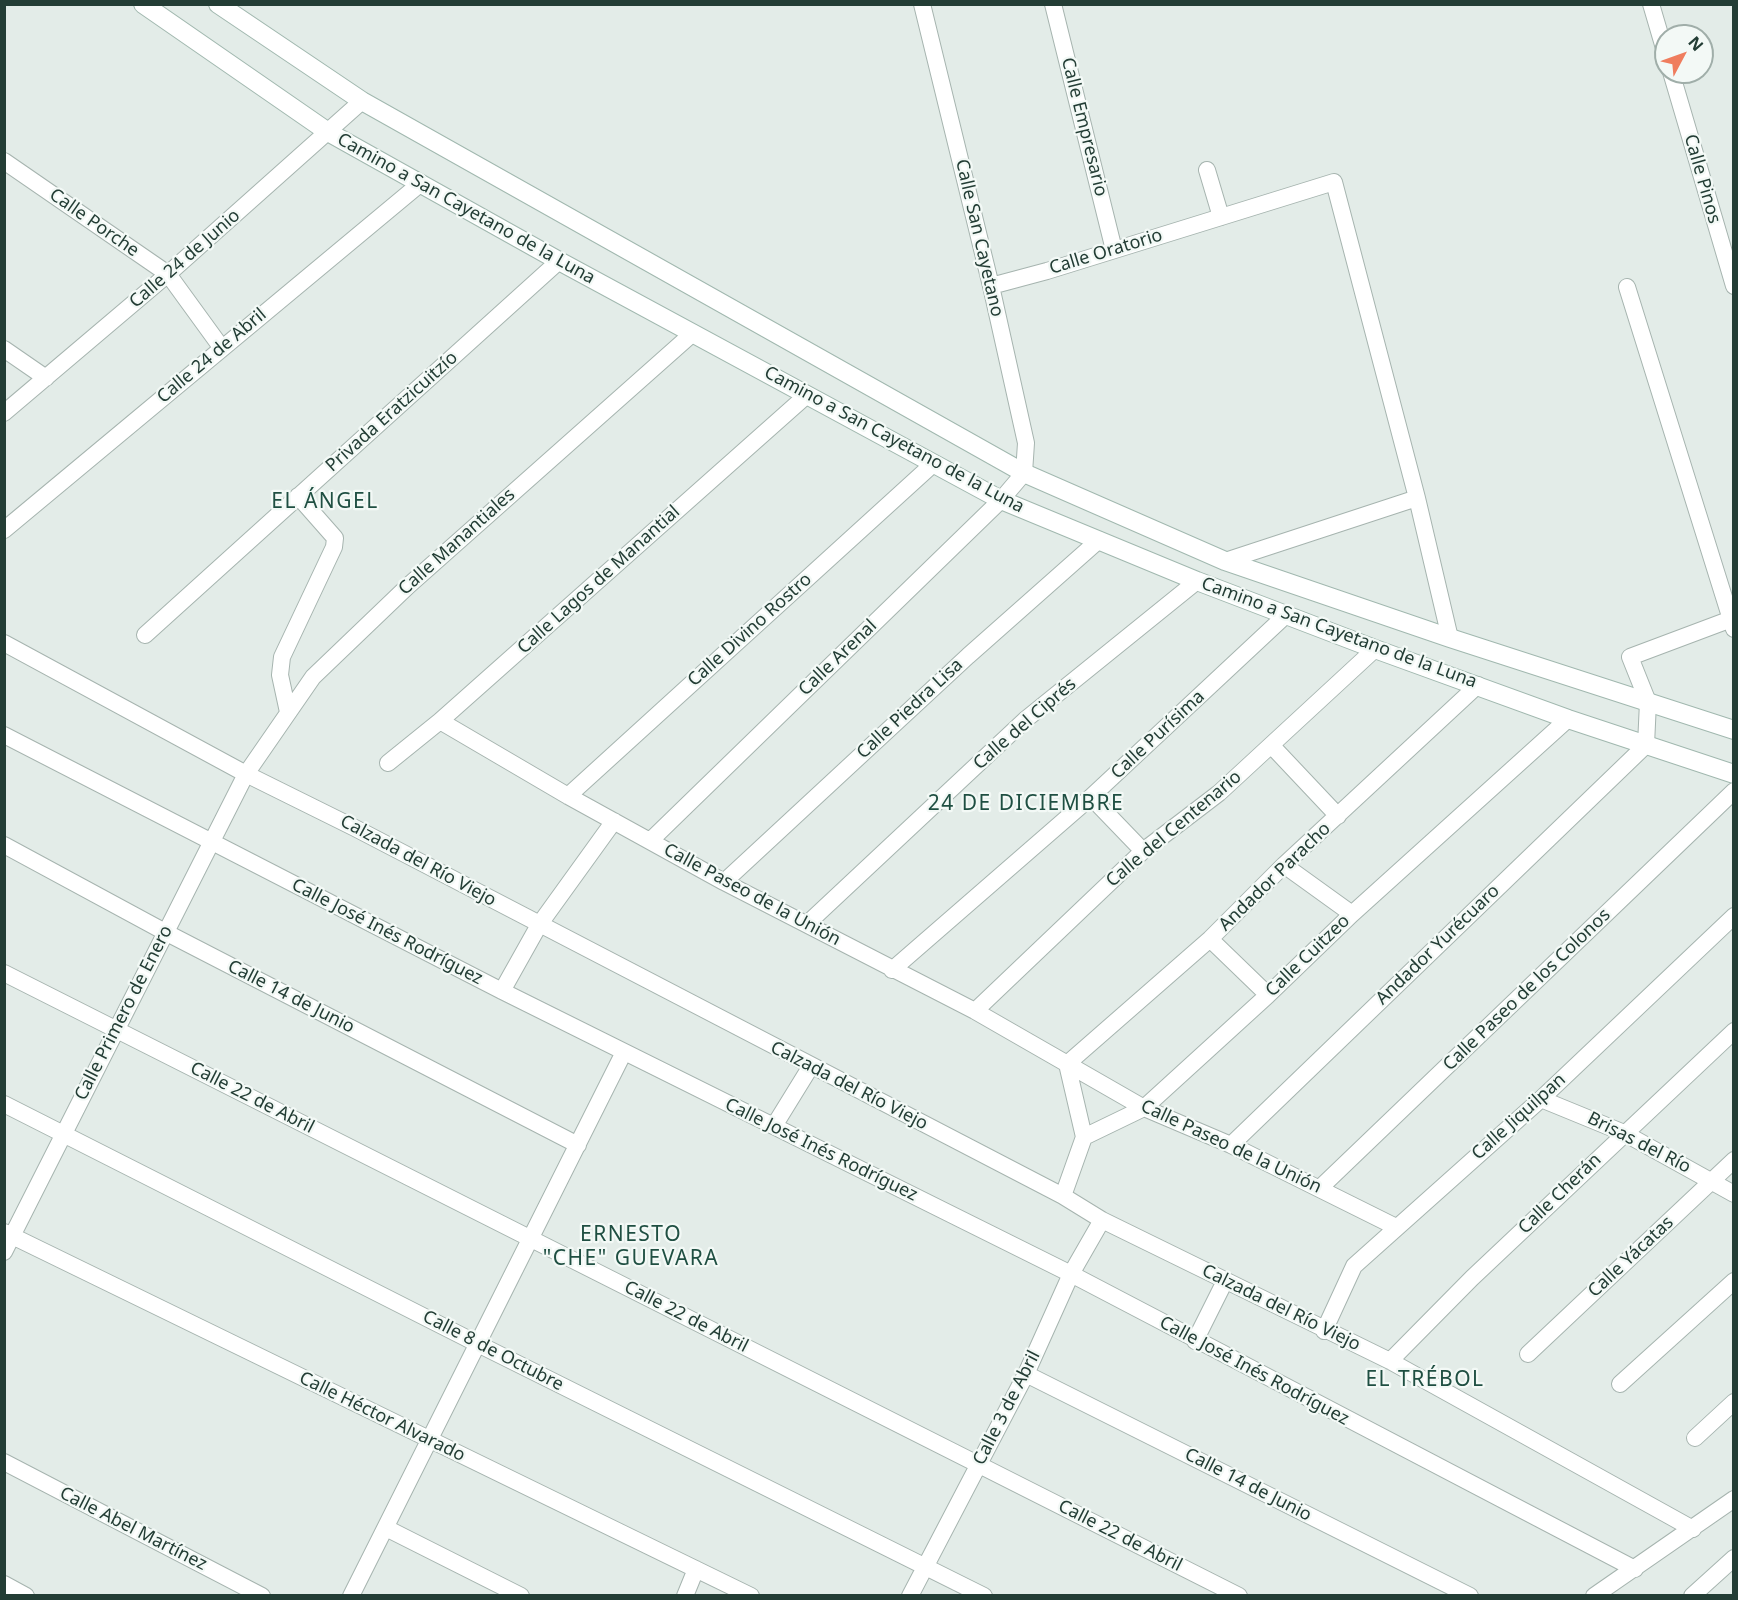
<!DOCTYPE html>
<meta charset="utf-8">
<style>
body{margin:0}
#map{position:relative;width:1738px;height:1600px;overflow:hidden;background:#e3ece8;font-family:"Noto Sans",sans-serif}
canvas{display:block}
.frame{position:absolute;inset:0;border:6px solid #233d35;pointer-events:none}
.north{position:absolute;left:1654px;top:24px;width:60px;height:60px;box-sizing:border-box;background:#f3f9f6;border:2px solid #a0aea9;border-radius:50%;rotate:49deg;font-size:16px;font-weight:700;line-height:24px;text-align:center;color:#233d35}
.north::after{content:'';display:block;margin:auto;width:21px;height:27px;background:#ef7d5e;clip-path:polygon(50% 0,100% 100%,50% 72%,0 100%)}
</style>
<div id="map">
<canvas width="1738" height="1600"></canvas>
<div class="frame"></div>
<div class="north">N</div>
</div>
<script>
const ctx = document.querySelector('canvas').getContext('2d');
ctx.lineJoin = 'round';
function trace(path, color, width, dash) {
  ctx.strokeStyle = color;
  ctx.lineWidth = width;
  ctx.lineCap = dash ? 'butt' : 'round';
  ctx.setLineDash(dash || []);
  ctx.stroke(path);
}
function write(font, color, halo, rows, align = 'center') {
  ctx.font = font + ' "Noto Sans",sans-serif';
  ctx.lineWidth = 4.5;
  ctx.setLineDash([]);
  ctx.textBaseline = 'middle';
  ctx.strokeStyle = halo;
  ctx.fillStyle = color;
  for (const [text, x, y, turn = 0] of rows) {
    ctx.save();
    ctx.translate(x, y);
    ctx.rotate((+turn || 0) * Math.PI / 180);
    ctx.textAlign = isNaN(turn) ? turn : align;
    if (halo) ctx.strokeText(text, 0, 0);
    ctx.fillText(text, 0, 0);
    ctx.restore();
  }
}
const street = new Path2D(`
 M 1053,4 L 1114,250
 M 1651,4 L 1666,55
 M 1671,72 L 1734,286
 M 4,161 L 168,274 L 221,347
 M 1207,170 L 1221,217
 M 991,286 L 1047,271 L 1334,182 L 1417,498 L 1450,638
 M 1627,287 L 1734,629
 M 4,349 L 46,378
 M 4,413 L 168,274 L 362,101
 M 4,530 L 421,183
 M 1225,561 L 1417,498
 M 145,635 L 559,261
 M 4,643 L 246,774 L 355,828 L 1063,1196 L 1102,1220 L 1390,1361 L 1693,1529
 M 288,712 L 280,675 L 282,657 L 334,547 L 335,538 L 298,496
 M 440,721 L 568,796 L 724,882 L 975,1011 L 1144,1108 L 1231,1145 L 1396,1227
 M 4,735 L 502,991 L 1071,1274 L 1635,1569
 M 1271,745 L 1338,816
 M 388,763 L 440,721 L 807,395
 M 568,796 L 933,464
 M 1091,797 L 1143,851
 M 650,841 L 1001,500 L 1024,473 L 1026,443 L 991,286 L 922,4
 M 4,845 L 165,932 L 578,1145
 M 1284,865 L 1352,914
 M 724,882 L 968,656 L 1099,540
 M 808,923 L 1025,720 L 1197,581
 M 1210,939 L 1268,995
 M 892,970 L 1091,797 L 1286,615
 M 4,973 L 1239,1596
 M 502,991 L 539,925 L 614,821
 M 975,1011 L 1143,851 L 1219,793 L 1375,649
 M 1541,1099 L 1624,1133 L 1734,1194
 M 4,1104 L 478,1344 L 984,1596
 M 774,1126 L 811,1066
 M 1084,1137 L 1067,1064 L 1210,939 L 1284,865 L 1478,685
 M 1231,1145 L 1646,745 L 1648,702 L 1630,657 L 1734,618
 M 1320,1188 L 1734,791
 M 1063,1196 L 1084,1137 L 1144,1108 L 1268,995 L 1352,914 L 1568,719
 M 4,1232 L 751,1596
 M 4,1252 L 246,774 L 313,677 L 408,586 L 693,333
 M 1324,1331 L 1354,1266 L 1541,1099 L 1734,916
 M 1195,1341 L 1225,1281
 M 1528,1354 L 1734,1160
 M 1390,1361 L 1472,1278 L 1734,1031
 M 1026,1374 L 1470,1596
 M 1620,1384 L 1734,1281
 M 1695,1438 L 1734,1402
 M 4,1462 L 262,1596
 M 386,1528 L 521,1596
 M 4,1584 L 26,1596
 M 351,1596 L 624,1052
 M 685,1596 L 696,1569
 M 910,1596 L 1026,1374 L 1071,1274 L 1102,1220
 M 1594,1596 L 1734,1499
 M 1692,1596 L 1734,1558`);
const secondary = new Path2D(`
 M 143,4 L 328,132 L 559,261 L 1001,500 L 1197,581 L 1375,649 L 1568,719 L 1734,774
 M 218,4 L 362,101 L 1024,473 L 1225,561 L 1450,638 L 1734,730`);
trace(street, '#a6b4af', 18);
trace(secondary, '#a1b8af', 20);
trace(street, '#fff', 16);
trace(secondary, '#fff', 18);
write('18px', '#233d35', '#f3f9f6', [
 ["Calle Empresario",1084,127,76],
 ["Calle Pinos",1702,179,74],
 ["Camino a San Cayetano de la Luna",466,209,29],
 ["Calle Porche",94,223,35],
 ["Calle San Cayetano",979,238,77],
 ["Calle Oratorio",1106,252,-17],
 ["Calle 24 de Junio",185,259,-41],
 ["Calle 24 de Abril",212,356,-40],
 ["Privada Eratzicuitzío",392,412,-42],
 ["Camino a San Cayetano de la Luna",894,440,28],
 ["Calle Manantiales",457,542,-42],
 ["Calle Lagos de Manantial",599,580,-42],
 ["Calle Divino Rostro",750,630,-42],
 ["Camino a San Cayetano de la Luna",1339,633,20],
 ["Calle Arenal",838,658,-44],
 ["Calle Piedra Lisa",910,709,-43],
 ["Calle del Ciprés",1025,724,-41],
 ["Calle Purísima",1158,735,-43],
 ["Calle del Centenario",1174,829,-40],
 ["Calzada del Río Viejo",418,861,28],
 ["Andador Paracho",1275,877,-44],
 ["Calle Paseo de la Unión",752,895,28],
 ["Calle José Inés Rodríguez",387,932,27],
 ["Andador Yurécuaro",1438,945,-44],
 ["Calle Cuitzeo",1308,956,-44],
 ["Calle Paseo de los Colonos",1527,990,-44],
 ["Calle 14 de Junio",291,997,27],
 ["Calle Primero de Enero",124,1013,-63],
 ["Calzada del Río Viejo",849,1086,27],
 ["Calle 22 de Abril",252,1098,27],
 ["Calle Jiquilpan",1519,1117,-42],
 ["Brisas del Río",1639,1143,27],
 ["Calle Paseo de la Unión",1231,1147,25],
 ["Calle José Inés Rodríguez",821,1150,26],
 ["Calle Cherán",1560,1194,-44],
 ["Calle Yácatas",1631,1257,-43],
 ["Calzada del Río Viejo",1281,1308,26],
 ["Calle 22 de Abril",686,1317,27],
 ["Calle 8 de Octubre",493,1351,27],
 ["Calle José Inés Rodríguez",1254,1371,28],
 ["Calle 3 de Abril",1007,1408,-63],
 ["Calle Héctor Alvarado",382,1417,26],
 ["Calle 14 de Junio",1248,1485,27],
 ["Calle Abel Martínez",133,1529,27],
 ["Calle 22 de Abril",1120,1536,27]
]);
ctx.letterSpacing = '1.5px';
write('21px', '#1f4f42', '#f3f9f6', [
 ["EL ÁNGEL",325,502],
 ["24 DE DICIEMBRE",1026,804],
 ["ERNESTO",631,1235],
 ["\"CHE\" GUEVARA",631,1259],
 ["EL TRÉBOL",1425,1380]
]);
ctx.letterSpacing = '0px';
</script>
